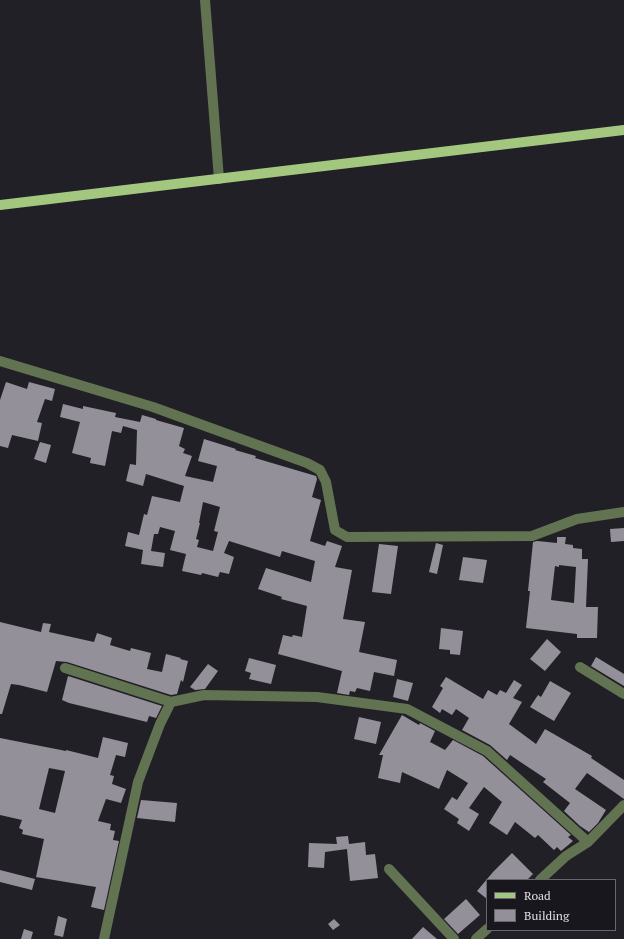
<!DOCTYPE html>
<style>
body{margin:0}
#map{position:relative;width:624px;height:939px;overflow:hidden;background:#222027;font-family:"PT Serif",serif}
canvas{display:block}
.legend{position:absolute;left:486px;top:879px;width:130px;height:52px;box-sizing:border-box;background:#19171e;border:1px solid #69676d;margin:0;padding:5px 7px;list-style:none;font-size:12px;color:#e0dfe4}
.legend li{display:flex;align-items:center;gap:8px;height:20px}
.legend b{width:20px;border:1px solid #69676d}
</style>
<div id="map">
<canvas width="624" height="939"></canvas>
<ul class="legend">
<li><b style="height:5px;background:#a3c77f"></b>Road</li>
<li><b style="height:11px;background:#939099"></b>Building</li>
</ul>
</div>
<script>
const ctx = document.querySelector('canvas').getContext('2d');
ctx.lineJoin = 'round';
function paint(path, color) {
  ctx.fillStyle = color;
  ctx.fill(path, 'evenodd');
}
function trace(path, color, width, dash) {
  ctx.strokeStyle = color;
  ctx.lineWidth = width;
  ctx.lineCap = dash ? 'butt' : 'round';
  ctx.setLineDash(dash || []);
  ctx.stroke(path);
}
paint(new Path2D(`
 M 6,382 L 27,389 L 29,382 L 55,389 L 52,401 L 45,399 L 37,422 L 42,423 L 38,441 L 12,435 L 8,448 L 0,446 L 0,400 Z
 M 63,404 L 83,409 L 83,406 L 116,413 L 115,417 L 140,422 L 142,415 L 156,419 L 156,420 L 184,428 L 179,446 L 185,449 L 183,453 L 192,456 L 185,476 L 213,482 L 217,466 L 198,461 L 204,439 L 236,449 L 235,450 L 256,456 L 255,458 L 316,476 L 317,479 L 312,497 L 321,500 L 310,541 L 325,546 L 327,541 L 342,546 L 335,567 L 352,570 L 343,619 L 365,622 L 359,652 L 397,660 L 394,676 L 374,672 L 370,691 L 357,688 L 355,692 L 350,691 L 349,695 L 337,693 L 342,671 L 278,654 L 283,635 L 292,637 L 293,635 L 302,637 L 307,606 L 281,599 L 282,597 L 258,589 L 266,568 L 311,582 L 315,561 L 282,551 L 280,557 L 229,541 L 224,553 L 234,557 L 229,574 L 220,572 L 218,577 L 202,573 L 201,575 L 182,571 L 186,554 L 170,550 L 175,531 L 160,527 L 158,534 L 154,534 L 151,551 L 165,553 L 163,567 L 141,564 L 143,550 L 125,546 L 128,532 L 139,535 L 144,514 L 147,515 L 152,496 L 180,502 L 184,486 L 146,474 L 143,486 L 126,481 L 130,464 L 136,465 L 137,430 L 123,426 L 121,433 L 112,431 L 105,466 L 90,463 L 91,458 L 72,453 L 80,422 L 60,417 ZM 203,502 L 220,507 L 214,531 L 218,532 L 213,551 L 197,547 L 199,540 L 196,539 L 200,523 L 199,523 Z
 M 40,442 L 51,445 L 46,463 L 34,459 Z
 M 624,528 L 624,541 L 611,542 L 610,529 Z
 M 557,537 L 566,537 L 565,544 L 573,545 L 573,548 L 582,549 L 582,559 L 588,559 L 586,607 L 598,607 L 597,638 L 577,638 L 577,634 L 526,628 L 530,591 L 528,591 L 533,542 L 537,541 L 557,543 ZM 559,565 L 576,567 L 574,603 L 551,600 L 555,566 L 559,567 Z
 M 436,543 L 443,545 L 437,574 L 429,572 Z
 M 379,544 L 398,546 L 391,594 L 372,592 Z
 M 463,557 L 487,560 L 483,583 L 459,580 Z
 M 0,622 L 41,632 L 43,623 L 51,624 L 49,632 L 94,642 L 97,633 L 112,638 L 110,645 L 130,651 L 131,648 L 151,653 L 147,669 L 162,672 L 166,654 L 181,658 L 180,659 L 188,661 L 183,682 L 181,680 L 177,694 L 171,695 L 67,662 L 56,661 L 47,692 L 19,685 L 11,684 L 2,714 L 0,714 Z
 M 441,628 L 463,631 L 460,655 L 450,654 L 450,650 L 439,649 Z
 M 547,639 L 561,652 L 545,671 L 530,659 Z
 M 596,657 L 624,674 L 624,686 L 591,666 Z
 M 249,658 L 276,665 L 271,684 L 249,679 L 251,673 L 245,671 Z
 M 208,664 L 218,671 L 205,689 L 195,690 L 190,687 Z
 M 68,676 L 162,706 L 156,718 L 149,716 L 147,722 L 69,703 L 62,700 Z
 M 446,677 L 483,699 L 488,690 L 497,695 L 500,690 L 506,693 L 514,680 L 522,685 L 513,698 L 522,702 L 509,724 L 536,744 L 545,729 L 592,756 L 591,758 L 624,780 L 624,799 L 587,773 L 575,789 L 606,810 L 598,823 L 589,832 L 580,826 L 564,811 L 570,803 L 543,782 L 546,779 L 510,755 L 507,760 L 490,745 L 462,730 L 469,718 L 456,709 L 452,715 L 442,709 L 440,713 L 432,707 L 443,688 L 440,686 Z
 M 397,679 L 413,683 L 408,701 L 393,697 Z
 M 550,681 L 571,693 L 554,721 L 530,707 L 538,695 L 541,697 Z
 M 402,715 L 419,725 L 420,723 L 435,731 L 430,742 L 445,750 L 453,740 L 483,756 L 571,835 L 568,837 L 573,841 L 561,851 L 557,847 L 554,850 L 538,835 L 535,838 L 515,822 L 507,835 L 489,823 L 502,802 L 484,787 L 469,808 L 479,814 L 469,831 L 457,823 L 459,819 L 444,809 L 452,797 L 457,800 L 468,783 L 447,770 L 439,789 L 402,772 L 400,783 L 378,778 L 383,755 L 379,755 Z
 M 359,717 L 381,722 L 376,744 L 354,739 Z
 M 103,737 L 128,743 L 125,757 L 116,755 L 110,775 L 114,776 L 112,784 L 126,789 L 121,803 L 106,799 L 98,821 L 111,824 L 110,830 L 115,831 L 113,840 L 119,841 L 104,910 L 91,907 L 96,887 L 36,877 L 44,839 L 22,834 L 23,830 L 19,828 L 22,820 L 0,815 L 0,738 L 66,751 L 66,750 L 98,758 ZM 49,768 L 65,771 L 55,813 L 39,809 Z
 M 141,800 L 177,803 L 175,822 L 137,818 Z
 M 348,836 L 349,844 L 365,842 L 366,855 L 375,854 L 378,878 L 350,881 L 347,849 L 325,852 L 324,868 L 308,867 L 309,843 L 337,844 L 336,837 Z
 M 512,853 L 533,874 L 527,880 L 487,880 L 487,899 L 477,891 L 493,872 Z
 M 0,870 L 35,879 L 32,890 L 0,882 Z
 M 466,899 L 480,915 L 458,934 L 444,919 Z
 M 58,916 L 67,919 L 63,937 L 54,935 Z
 M 334,919 L 340,925 L 333,930 L 328,924 Z
 M 423,927 L 437,939 L 412,939 Z
 M 24,929 L 33,932 L 31,939 L 21,939 Z`), '#939099');
trace(new Path2D(`
 M 205,0 L 219,179
 M 0,361 L 153,407 L 307,463 L 320,470 L 326,482 L 335,530 L 347,537 L 532,536 L 577,519 L 624,512
 M 580,667 L 624,694
 M 65,668 L 171,702 L 204,695 L 317,697 L 407,709 L 487,751 L 588,842
 M 389,869 L 454,939
 M 540,880 L 566,856 L 588,842 L 624,805
 M 104,939 L 138,782 L 160,724 L 171,702
 M 476,939 L 487,929`), '#627351', 10);
trace(new Path2D(`
 M 0,205 L 624,130`), '#a3c77f', 10);
</script>
